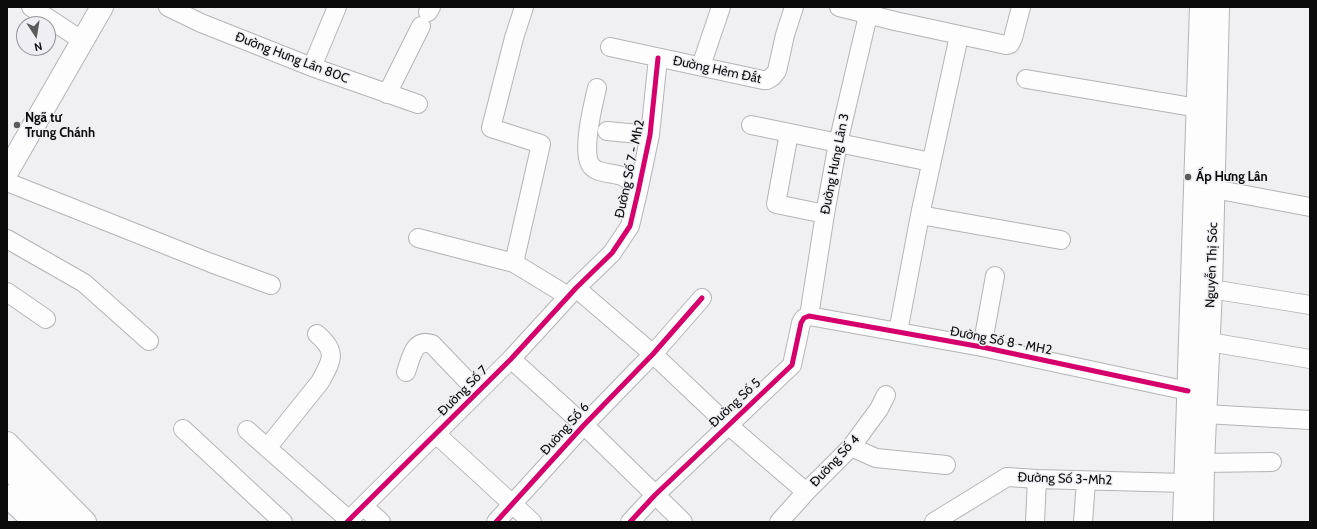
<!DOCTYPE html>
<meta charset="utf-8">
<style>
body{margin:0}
#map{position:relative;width:1317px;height:529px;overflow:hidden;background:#f0f0f2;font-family:Cabin,sans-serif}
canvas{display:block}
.frame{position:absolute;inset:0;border:8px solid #0b0b0c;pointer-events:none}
.north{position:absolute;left:16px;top:16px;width:40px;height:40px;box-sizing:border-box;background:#efeff3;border:1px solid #949497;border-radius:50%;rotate:168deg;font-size:11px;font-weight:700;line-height:16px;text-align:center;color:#0b0b0c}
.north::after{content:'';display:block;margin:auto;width:14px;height:18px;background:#5b5b5c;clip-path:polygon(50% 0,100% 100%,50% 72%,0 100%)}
</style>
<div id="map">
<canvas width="1317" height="529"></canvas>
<div class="frame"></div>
<div class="north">N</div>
</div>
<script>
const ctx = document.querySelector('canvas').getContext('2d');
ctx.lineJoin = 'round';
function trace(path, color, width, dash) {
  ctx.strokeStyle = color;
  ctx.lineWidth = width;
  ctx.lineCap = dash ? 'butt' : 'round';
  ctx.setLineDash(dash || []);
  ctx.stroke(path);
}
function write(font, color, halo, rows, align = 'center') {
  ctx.font = font + ' Cabin,sans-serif';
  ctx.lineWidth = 3;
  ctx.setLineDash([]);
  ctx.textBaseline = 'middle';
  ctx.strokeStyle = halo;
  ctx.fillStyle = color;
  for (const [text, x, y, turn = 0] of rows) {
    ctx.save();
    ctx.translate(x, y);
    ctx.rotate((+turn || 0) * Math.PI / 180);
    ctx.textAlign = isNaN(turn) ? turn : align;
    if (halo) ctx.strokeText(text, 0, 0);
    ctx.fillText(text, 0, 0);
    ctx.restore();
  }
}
const minor = new Path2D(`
 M 31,7 L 83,41
 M 168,7 L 201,23 L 312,67 L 418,104
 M 839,7 L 895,21 L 1006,45 L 1010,44 L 1013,38 L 1021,7
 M 428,12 L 431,7
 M 610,47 L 763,80 L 767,80 L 772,77 L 777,71 L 785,35 L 794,7
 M 701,66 L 721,7
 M 312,67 L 337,7
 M 1026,79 L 1198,108
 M 597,88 C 593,105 582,148 590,164 C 592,168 596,170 599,171 C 620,177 624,171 638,192
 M 387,94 L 421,26
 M 751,125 L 931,162
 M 607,131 L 650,135
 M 789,133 L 776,204 L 825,214
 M 7,182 L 211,263 L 271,285
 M 1214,189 L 1310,207
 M 920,215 L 1061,240
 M 418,238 L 514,263 L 568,296
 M 7,239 L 84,283 L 149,341
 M 514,263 L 541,144 L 491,128 L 514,38 L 524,7
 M 576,288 L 653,354 L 728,425 L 806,492
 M 1211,289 L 1310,305
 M 7,292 L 46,319
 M 809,316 L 982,347 L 1188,391
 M 809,316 L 825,214 L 838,143 L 870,7
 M 898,332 L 920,215 L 959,36
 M 1209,342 L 1310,359
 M 982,347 L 995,276
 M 511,359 L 584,425 L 683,522
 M 406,372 C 411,359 413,338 432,344 L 478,392
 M 1205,414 L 1310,420
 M 183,429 L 283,522
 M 247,430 L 349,520
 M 436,434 L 532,522
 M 851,447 L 876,458 L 946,465
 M 267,448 L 320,382 C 332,360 338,352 317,334
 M 1203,463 L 1272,462
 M 363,506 L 381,522
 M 347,522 L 511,359 L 576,288 L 612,253 L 630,226 L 638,192 L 650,135 L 658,58
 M 496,522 L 584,425 L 653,354 L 702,298
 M 630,522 L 655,495 L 792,365 L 801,323 L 804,318 L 809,316
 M 779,522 L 806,492 L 851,447 L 879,409 L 886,395
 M 934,522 L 1007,477 L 1037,479 L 1185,483
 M 1035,522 L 1037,479
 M 1083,522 L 1086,481`);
const major = new Path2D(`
 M 7,172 L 102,7
 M 1184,522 L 1201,7
 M 1202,522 L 1203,463 L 1211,289 L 1218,7`);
const highway = new Path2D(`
 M 7,443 L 85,522
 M 7,467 L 62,522
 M 7,496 L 35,522`);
trace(minor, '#b4b4b6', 20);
trace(major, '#b4b4b6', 24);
trace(highway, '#b4b4b6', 24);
trace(minor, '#fdfdfd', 18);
trace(major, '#fdfdfd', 22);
trace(highway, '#fdfdfd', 22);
trace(new Path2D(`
 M 347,522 L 511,359 L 576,288 L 612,253 L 630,226 L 638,192 L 650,135 L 658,58
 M 496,522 L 584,425 L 653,354 L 702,298
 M 630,522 L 655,495 L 792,365 L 801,323 L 804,318 L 809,316 L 982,347 L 1188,391`), '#d6006c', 5);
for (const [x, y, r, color] of [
 [17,125,4,"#5b5b5c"],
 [1188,177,4,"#5b5b5c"]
]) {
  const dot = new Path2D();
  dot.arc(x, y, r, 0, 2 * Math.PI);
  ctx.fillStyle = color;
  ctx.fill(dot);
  trace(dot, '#efeff3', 1.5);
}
write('13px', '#0b0b0c', '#efeff3', [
 ["Đường Hưng Lân 80C",292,58,21],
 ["Đường Hẻm Đắt",717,70,12],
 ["Đường Hưng Lân 3",835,164,-79],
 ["Đường Số 7 - Mh2",630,169,-78],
 ["Nguyễn Thị Sóc",1212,265,-88],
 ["Đường Số 8 - MH2",1001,341,11],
 ["Đường Số 7",463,391,-45],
 ["Đường Số 5",735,403,-43],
 ["Đường Số 6",565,429,-48],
 ["Đường Số 4",835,461,-47],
 ["Đường Số 3-Mh2",1065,479,2]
]);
write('bold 13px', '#0b0b0c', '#efeff3', [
 ["Ngã tư",25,118],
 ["Trung Chánh",25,133],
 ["Ấp Hưng Lân",1196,177]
], 'left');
</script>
